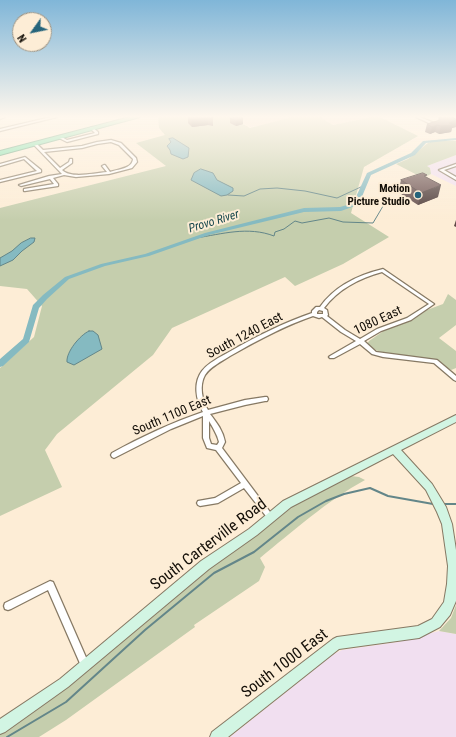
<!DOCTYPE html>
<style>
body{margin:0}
#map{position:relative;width:456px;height:737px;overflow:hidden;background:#fdedd6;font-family:"Roboto Condensed",sans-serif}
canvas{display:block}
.north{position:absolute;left:12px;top:12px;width:40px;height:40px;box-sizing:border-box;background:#fdedd6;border:1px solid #9f9483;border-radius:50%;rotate:237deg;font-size:11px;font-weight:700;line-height:16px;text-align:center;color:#130e07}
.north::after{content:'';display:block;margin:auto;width:14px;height:18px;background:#26647b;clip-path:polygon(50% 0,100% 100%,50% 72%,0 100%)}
</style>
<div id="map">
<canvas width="456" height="737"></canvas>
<div class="north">N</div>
</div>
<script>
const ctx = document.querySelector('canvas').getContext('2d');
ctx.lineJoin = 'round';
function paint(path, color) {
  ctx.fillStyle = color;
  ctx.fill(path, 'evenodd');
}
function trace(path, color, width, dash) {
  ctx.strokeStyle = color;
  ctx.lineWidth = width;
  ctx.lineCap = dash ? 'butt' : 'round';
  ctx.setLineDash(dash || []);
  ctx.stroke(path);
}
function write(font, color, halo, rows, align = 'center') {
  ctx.font = font + ' "Roboto Condensed",sans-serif';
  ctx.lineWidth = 4;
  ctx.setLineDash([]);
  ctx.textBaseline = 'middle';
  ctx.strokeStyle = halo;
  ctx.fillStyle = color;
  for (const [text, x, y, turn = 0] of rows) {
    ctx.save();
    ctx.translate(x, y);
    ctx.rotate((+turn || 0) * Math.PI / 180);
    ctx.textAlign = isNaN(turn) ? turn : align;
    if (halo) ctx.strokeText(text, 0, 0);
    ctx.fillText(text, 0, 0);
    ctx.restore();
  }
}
paint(new Path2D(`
 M 456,155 L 456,186 L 431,174 L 430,168 L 426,166 Z
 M 439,631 L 456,634 L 456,737 L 230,737 L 334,654 L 342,650 L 398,642 Z`), '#f1dff0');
paint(new Path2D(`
 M 233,117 L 292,117 L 260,126 L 250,127 Z
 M 320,117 L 373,117 L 333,125 Z`), '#f6e1d3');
paint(new Path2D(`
 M 158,117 L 231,117 L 250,128 L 292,117 L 320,117 L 333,125 L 372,117 L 380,117 L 418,136 L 364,167 L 351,213 L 389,237 L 343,264 L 295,286 L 285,277 L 172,328 L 153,355 L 57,434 L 45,450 L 62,487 L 0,516 L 0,368 L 34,337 L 42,306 L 27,289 L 0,286 L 0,208 L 166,166 L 136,143 L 165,135 L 159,128 Z
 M 433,141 L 456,141 L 456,155 L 427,166 L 430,168 L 431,174 L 423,178 L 396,164 L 408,159 L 428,143 Z
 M 448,294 L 456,300 L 456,325 L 439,338 L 456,351 L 456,368 L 451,370 C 444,367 439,361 431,359 C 410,354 385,360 367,344 L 369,341 L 385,330 L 413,320 L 427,310 L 443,304 Z
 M 351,476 L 359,477 L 365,480 C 328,500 292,532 260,558 L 265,567 L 259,581 L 194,625 L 195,627 L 66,720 L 39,737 L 0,737 L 0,732 L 186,583 L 287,508 L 344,477 Z
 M 456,605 L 456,634 L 439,631 L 451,618 Z`), '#c5cead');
const water = new Path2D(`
 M 173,138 L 189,148 L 188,157 L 183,159 L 171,154 L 170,150 L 167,146 L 171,142 L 169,139 Z
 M 201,169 L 213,173 L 217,180 L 233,188 L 233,191 L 227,195 L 221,196 L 191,180 L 194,173 Z
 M 31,238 L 35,238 L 34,242 L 22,251 L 13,260 L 0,266 L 0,258 L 12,251 L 21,243 Z
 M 89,331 L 93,331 L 98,335 L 102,349 L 74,365 L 67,362 C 66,352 80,335 89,331 Z`);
paint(water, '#85bac1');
trace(water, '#638689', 1);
trace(new Path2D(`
 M 389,191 L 391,187 L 402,183
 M 228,195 L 244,196 L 260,189 L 277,188 L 305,191 L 337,198 L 363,186
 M 196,238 C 222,234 248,226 274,236 L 275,232 L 284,229 L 295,221 L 302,223 L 329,218 L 343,222 L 373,223 L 389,196`), '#638689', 1);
trace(new Path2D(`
 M 443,504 L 456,504
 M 7,737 L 66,702 L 145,630 L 214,573 L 254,552 L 298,517 L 326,501 L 344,494 L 370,488 L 388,496 L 433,504`), '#638689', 2);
paint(new Path2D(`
 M 456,138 L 456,140 L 426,143 L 415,155 L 371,175 L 361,199 L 355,206 L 341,211 L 304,212 L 209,235 L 149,256 L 105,266 L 69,279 L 47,299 L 39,308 L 29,342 L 3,366 L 0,367 L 0,359 L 23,339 L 33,305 L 43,295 L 65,277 L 101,264 L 145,254 L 205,233 L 304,208 L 340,207 L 351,204 L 355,199 L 367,173 L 411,153 L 423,141 Z`), '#85bac1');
const street = new Path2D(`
 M 0,117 L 5,117 L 0,119 Z
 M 51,117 L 57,117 L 0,131 L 0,129 Z
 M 416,117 L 420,117 L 434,123 L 431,124 Z
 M 92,127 L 98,132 L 98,134 L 67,142 L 57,137 L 60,136 L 67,140 L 95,133 L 90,128 Z
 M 111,140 L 121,143 L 136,158 L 137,162 L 132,168 L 109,174 L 76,177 L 64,175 L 53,178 L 58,184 L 58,186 L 25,191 L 24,191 L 24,189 L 54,184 L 50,179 L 21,186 L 19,185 L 49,176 L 62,174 L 34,145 L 34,143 L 36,143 L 43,150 L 82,146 L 97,142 ZM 111,142 L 119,145 L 133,159 C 132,169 118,169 110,172 L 105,165 L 104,165 L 102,166 L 107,172 C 94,173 71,179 62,170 L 72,163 L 72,159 L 70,159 L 69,162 L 60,168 L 44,152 L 82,148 L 97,144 Z
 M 25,157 L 41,170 L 41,172 L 0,182 L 0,180 L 37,171 L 24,159 L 0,166 L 0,164 Z
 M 456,164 L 456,166 L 444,170 L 456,177 L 456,180 L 439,170 Z
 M 383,269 L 434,304 L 411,320 L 381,331 L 364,341 L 376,352 L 437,360 L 456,376 L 456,381 L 454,380 L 434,363 L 383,357 L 372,354 L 360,344 L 334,358 L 330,358 L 329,357 L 330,356 L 356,341 L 341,332 L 322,317 L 319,318 L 313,316 C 284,326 256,341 230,356 C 222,361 210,367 205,375 C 199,385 202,401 208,410 L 245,400 L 265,397 L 267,397 L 268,399 L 267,401 L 265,401 L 245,405 L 210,414 C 217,423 223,431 225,442 L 222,448 L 273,516 L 275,518 L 273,520 L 271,521 L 269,520 L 244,488 L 218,503 L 200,506 L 198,505 L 197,503 L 198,501 L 215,498 L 241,483 L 216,450 L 207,448 L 203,438 L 203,416 L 171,429 L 116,457 L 114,458 L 112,457 L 111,455 L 112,453 C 141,437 171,423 203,412 C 196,400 193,383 202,371 C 208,363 220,357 229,352 C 255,337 283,323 312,313 L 312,311 L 316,307 L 320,307 C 335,286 358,275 383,269 ZM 382,272 L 429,304 L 407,318 L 377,329 L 360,339 L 345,330 L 327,316 L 328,315 L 327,310 L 324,308 C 338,289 360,278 382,272 ZM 319,310 L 323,311 L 323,314 L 317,314 L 317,312 ZM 209,421 C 213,428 217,434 219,442 L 217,445 L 211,444 L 209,438 Z
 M 50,581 L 53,582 L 88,662 L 89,665 L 88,668 L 85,669 L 82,668 L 48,590 L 11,609 L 8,610 L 5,609 L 4,606 L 5,603 Z`);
const secondary = new Path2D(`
 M 456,415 L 456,422 L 401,450 L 432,484 L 446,507 L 452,524 L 456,550 L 456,601 L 450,615 L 440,627 L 419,638 L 339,649 L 228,737 L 210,737 L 212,732 L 333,639 L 337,637 L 418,626 L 432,619 L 444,602 L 447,584 L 448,566 L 442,524 L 437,512 L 426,490 L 393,454 L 291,507 L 257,535 L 209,569 L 68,687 L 5,732 L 0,734 L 0,719 L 60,679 L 201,561 L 249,529 L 283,501 Z`);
const highway = new Path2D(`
 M 130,117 L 140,117 L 0,155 L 0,151 Z`);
trace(street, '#867964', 2.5);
trace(secondary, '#867964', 2);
trace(highway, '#4c966c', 2);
paint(street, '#fff');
paint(secondary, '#d2f5e3');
paint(highway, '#6adfa2');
paint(new Path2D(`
 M 188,117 L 212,117 L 213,118 L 213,126 L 208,125 L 192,127 L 188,123 Z
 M 230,118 L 243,124 L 236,126 L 230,123 Z
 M 439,118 L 456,119 L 456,127 L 452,128 L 451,132 L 439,134 L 435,132 L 430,134 L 425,132 L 427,124 L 438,121 Z
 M 426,177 L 438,197 L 418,205 L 398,192 L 401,180 Z
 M 456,220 L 456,227 L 454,226 Z`), '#5f4847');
paint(new Path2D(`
 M 208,118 L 208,125 L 192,127 L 191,120 Z
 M 243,118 L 243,124 L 236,126 L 236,121 Z
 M 456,120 L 456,127 L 452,128 L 451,132 L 439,134 L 441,126 L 449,123 Z
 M 437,125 L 435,132 L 430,134 L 432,127 Z
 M 441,185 L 438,197 L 418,205 L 421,193 Z`), '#4d3b39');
const building = new Path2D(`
 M 189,117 L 212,117 L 213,118 L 208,118 L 191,120 Z
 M 232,117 L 240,117 L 243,118 L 236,121 L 230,118 Z
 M 442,117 L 452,117 L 456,119 L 456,120 L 449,123 L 453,125 L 441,126 L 437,125 L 432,127 L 427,124 L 440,120 L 439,118 Z
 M 423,173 L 427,175 L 424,176 L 441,185 L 421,193 L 401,180 Z`);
paint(building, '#6e5452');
trace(building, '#4d3b39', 1);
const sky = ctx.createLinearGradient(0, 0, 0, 220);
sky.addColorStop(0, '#80b6d8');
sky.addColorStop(0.53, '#fef7ed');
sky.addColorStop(1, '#fef7ed00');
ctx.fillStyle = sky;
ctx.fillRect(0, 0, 456, 220);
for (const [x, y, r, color] of [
 [418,195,4,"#26647b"]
]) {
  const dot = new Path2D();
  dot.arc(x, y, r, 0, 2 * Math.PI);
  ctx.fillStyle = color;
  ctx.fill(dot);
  trace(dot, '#fdedd6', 1.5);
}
write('bold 11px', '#130e07', '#fdedd6', [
 ["Motion",410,189],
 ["Picture Studio",410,202]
], 'right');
write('italic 12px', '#17474d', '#fdedd6', [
 ["Provo River",214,222,-17]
]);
write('13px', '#130e07', '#fdedd6', [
 ["1080 East",378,321,-25],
 ["South 1240 East",245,336,-28],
 ["South 1100 East",172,416,-23]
]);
write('16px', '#130e07', '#fdedd6', [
 ["South Carterville Road",209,545,-37],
 ["South 1000 East",285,664,-37]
]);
</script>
